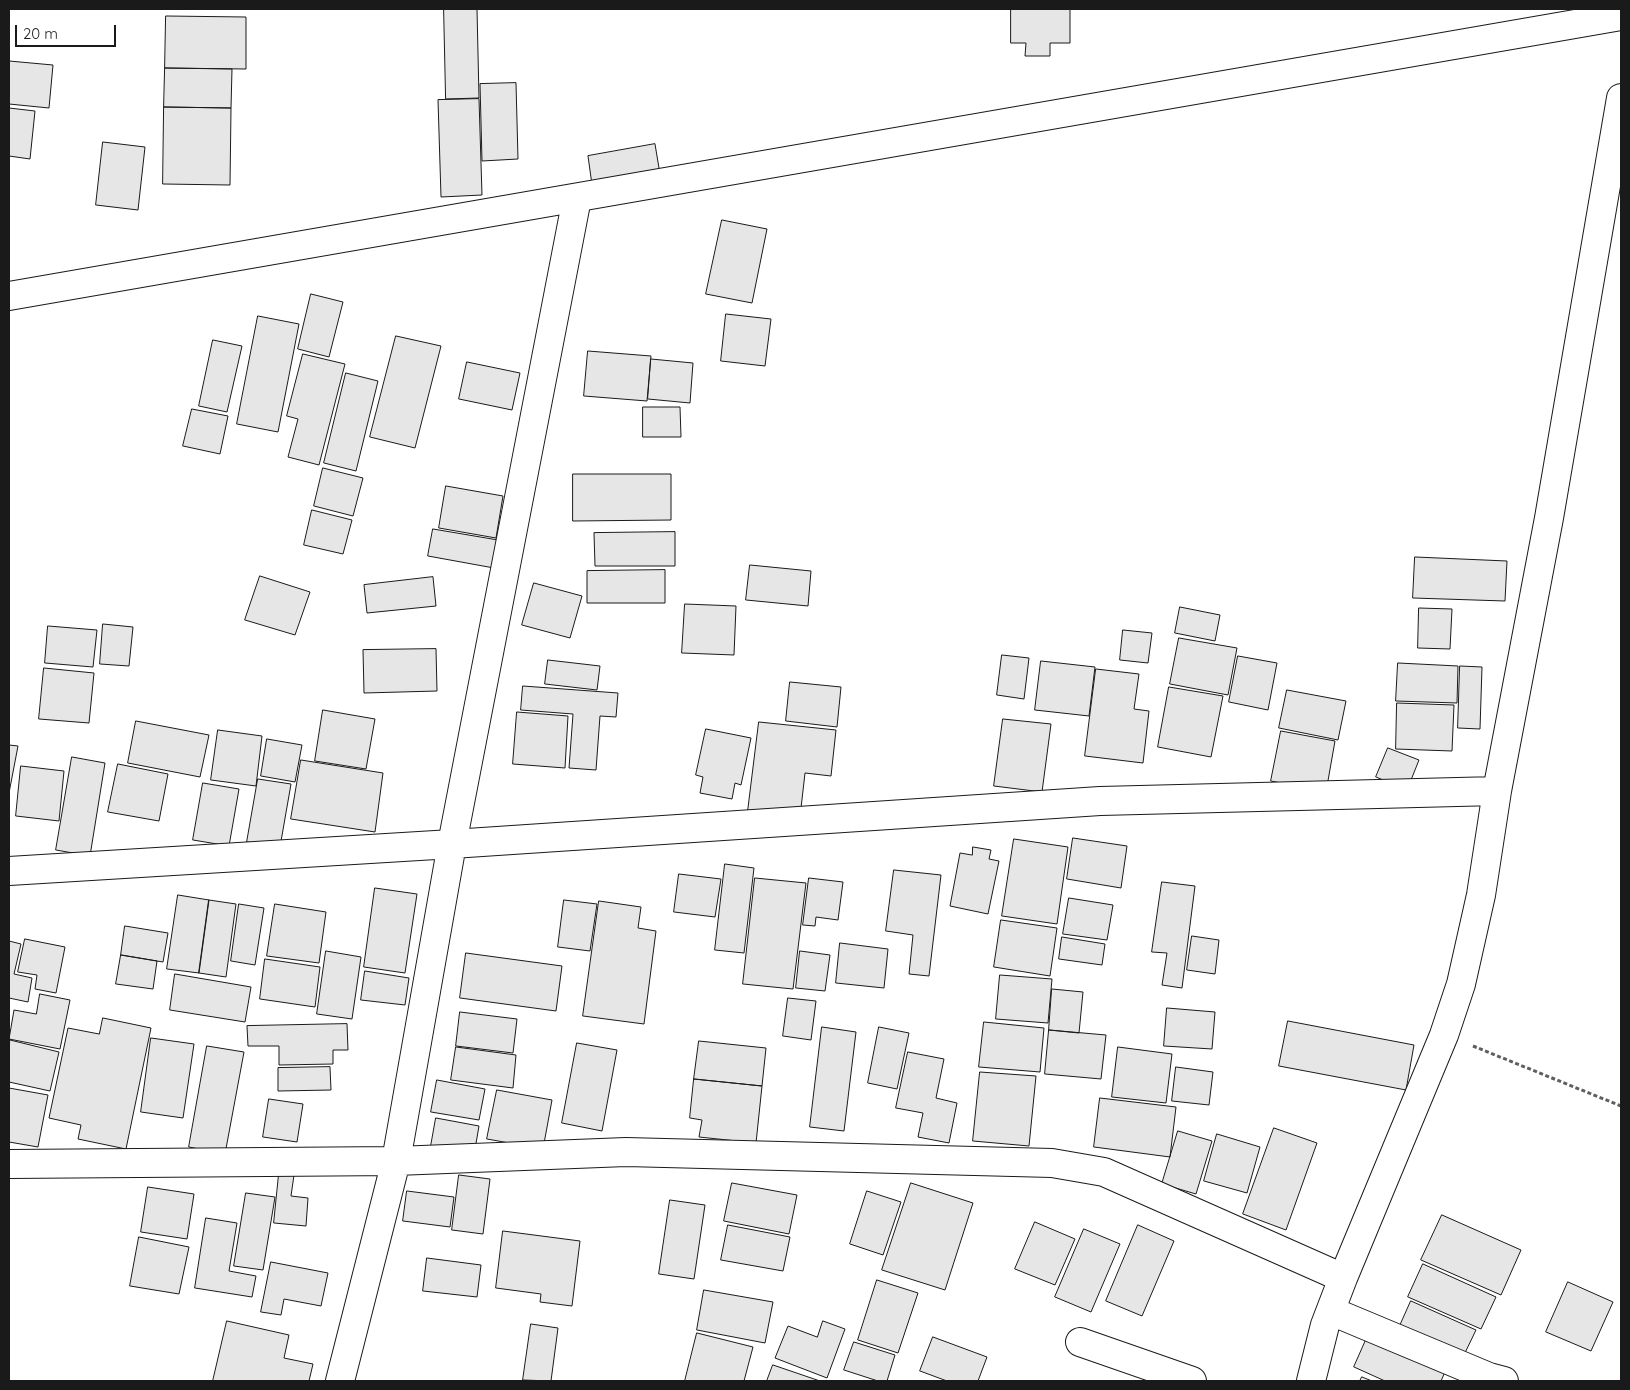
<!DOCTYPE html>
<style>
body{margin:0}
#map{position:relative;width:1630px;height:1390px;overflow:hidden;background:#fff;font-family:Quicksand,sans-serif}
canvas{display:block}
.frame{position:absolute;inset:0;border:10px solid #1a1a1a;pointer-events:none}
.scale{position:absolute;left:15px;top:25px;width:101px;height:22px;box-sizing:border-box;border:2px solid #1a1a1a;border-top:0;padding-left:6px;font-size:15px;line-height:18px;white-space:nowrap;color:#1a1a1a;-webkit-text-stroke:4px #fff;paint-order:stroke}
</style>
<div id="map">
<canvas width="1630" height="1390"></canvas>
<div class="frame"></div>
<div class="scale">20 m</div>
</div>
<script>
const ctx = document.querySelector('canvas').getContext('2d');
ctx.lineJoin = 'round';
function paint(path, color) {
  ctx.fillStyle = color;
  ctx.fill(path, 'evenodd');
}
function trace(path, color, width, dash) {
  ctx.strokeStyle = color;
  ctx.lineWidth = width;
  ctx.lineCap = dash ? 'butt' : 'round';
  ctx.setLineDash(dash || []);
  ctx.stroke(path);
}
const building = new Path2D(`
 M 444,9 L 477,9 L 479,98 L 446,99 Z
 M 1011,9 L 1070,9 L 1070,43 L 1050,43 L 1050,56 L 1025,56 L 1026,43 L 1011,43 Z
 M 166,16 L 246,17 L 246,69 L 165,68 Z
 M 9,61 L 53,65 L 49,108 L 9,104 Z
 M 165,68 L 232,69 L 231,108 L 164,107 Z
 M 516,83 L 518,159 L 482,161 L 480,84 Z
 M 479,99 L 482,195 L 441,197 L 438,100 Z
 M 164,107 L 231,108 L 230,185 L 163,184 Z
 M 9,108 L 35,111 L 30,159 L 9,156 Z
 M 103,142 L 145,147 L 138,210 L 96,205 Z
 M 655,144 L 661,180 L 593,192 L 588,156 Z
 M 722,220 L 767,229 L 752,303 L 706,294 Z
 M 311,294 L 343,302 L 329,357 L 298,349 Z
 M 726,314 L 771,319 L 765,366 L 721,361 Z
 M 258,316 L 299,324 L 278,432 L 237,424 Z
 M 396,336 L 441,346 L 415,448 L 370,437 Z
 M 213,340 L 242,346 L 227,412 L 199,406 Z
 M 588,351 L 651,356 L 647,401 L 584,396 Z
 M 303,354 L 345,364 L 319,465 L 288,457 L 298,419 L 287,416 Z
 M 651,359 L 693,363 L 690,403 L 648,399 Z
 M 467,362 L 520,373 L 512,410 L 459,399 Z
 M 346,373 L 378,381 L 356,471 L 324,463 Z
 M 643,407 L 680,407 L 681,437 L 643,437 Z
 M 192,409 L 228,416 L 220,454 L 183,446 Z
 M 323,468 L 363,478 L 353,516 L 314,506 Z
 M 573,474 L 671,474 L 671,520 L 573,521 Z
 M 446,486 L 503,496 L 496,538 L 439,528 Z
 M 312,510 L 352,520 L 343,554 L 304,545 Z
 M 433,529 L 498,540 L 494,568 L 428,556 Z
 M 675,532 L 675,566 L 595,566 L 594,533 Z
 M 1415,557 L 1507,561 L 1505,601 L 1413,598 Z
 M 750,565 L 811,571 L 808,606 L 746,600 Z
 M 665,570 L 665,603 L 587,603 L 587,571 Z
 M 260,576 L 310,592 L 295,635 L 245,620 Z
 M 433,577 L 436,606 L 367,613 L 364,585 Z
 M 534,583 L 582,596 L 570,638 L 522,625 Z
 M 685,604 L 736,606 L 734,655 L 682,653 Z
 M 1180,607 L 1220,615 L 1215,641 L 1175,633 Z
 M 1419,608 L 1452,609 L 1450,649 L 1418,648 Z
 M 103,624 L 133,627 L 129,666 L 100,664 Z
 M 48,626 L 97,630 L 93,667 L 45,663 Z
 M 1123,630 L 1152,633 L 1148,663 L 1120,660 Z
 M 1179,638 L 1237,648 L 1228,695 L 1170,684 Z
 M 436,649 L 437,691 L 364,693 L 363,650 Z
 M 1002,655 L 1029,658 L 1024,699 L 997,695 Z
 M 1238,656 L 1277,663 L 1268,710 L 1229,702 Z
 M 548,660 L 600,666 L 597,690 L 545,684 Z
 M 1041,661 L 1095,667 L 1089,716 L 1035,710 Z
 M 1398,663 L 1458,666 L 1457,703 L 1396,701 Z
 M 1460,666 L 1482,667 L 1480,729 L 1458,728 Z
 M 44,668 L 94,673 L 89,723 L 39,719 Z
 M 1096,669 L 1139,674 L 1134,709 L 1149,711 L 1143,763 L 1085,756 Z
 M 790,682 L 841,687 L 837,727 L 786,721 Z
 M 523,686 L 618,693 L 616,717 L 600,716 L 596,770 L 569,768 L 573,714 L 521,710 Z
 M 1169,687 L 1223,696 L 1211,757 L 1158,747 Z
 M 1287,690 L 1346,701 L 1338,740 L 1279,728 Z
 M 1397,703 L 1454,705 L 1452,751 L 1396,749 Z
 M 323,710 L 375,719 L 366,769 L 315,761 Z
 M 517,712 L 568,716 L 565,768 L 513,764 Z
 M 1003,719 L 1051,724 L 1042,792 L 994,786 Z
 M 136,721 L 209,735 L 200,777 L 128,763 Z
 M 759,722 L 836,730 L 831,776 L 805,773 L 800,817 L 748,811 Z
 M 706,729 L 751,738 L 741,785 L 735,783 L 732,799 L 700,793 L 703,777 L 696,775 Z
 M 218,730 L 262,736 L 256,786 L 211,780 Z
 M 1281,731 L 1335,741 L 1326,792 L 1271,781 Z
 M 267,739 L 302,745 L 295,782 L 261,776 Z
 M 9,745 L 18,746 L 9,793 Z
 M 1388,748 L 1419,760 L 1407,790 L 1376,777 Z
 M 72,757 L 105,763 L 90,856 L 56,850 Z
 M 301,760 L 383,773 L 375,832 L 291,819 Z
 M 118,764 L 168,774 L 159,821 L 108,812 Z
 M 21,766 L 64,771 L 59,821 L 16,816 Z
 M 258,779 L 291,784 L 280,847 L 247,842 Z
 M 203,783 L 239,789 L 229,846 L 193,840 Z
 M 1073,838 L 1127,846 L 1121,888 L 1067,879 Z
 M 1014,839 L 1068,847 L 1057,924 L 1002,916 Z
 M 973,847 L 991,850 L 989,859 L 999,861 L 988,914 L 950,906 L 960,853 L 972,855 Z
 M 725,864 L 754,868 L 744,953 L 715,950 Z
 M 894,870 L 941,875 L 929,976 L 909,974 L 913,935 L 886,931 Z
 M 679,874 L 721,879 L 715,917 L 674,912 Z
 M 755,878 L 806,883 L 793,989 L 743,984 Z
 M 809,878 L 843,882 L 838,920 L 816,917 L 815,926 L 803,925 Z
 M 1162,882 L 1195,886 L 1182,988 L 1162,985 L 1167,953 L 1152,952 Z
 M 375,888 L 417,894 L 405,973 L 364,967 Z
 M 178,895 L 209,900 L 199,973 L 167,969 Z
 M 1069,898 L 1113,905 L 1107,940 L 1063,934 Z
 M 209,900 L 236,904 L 226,977 L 199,973 Z
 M 564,900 L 597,904 L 590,951 L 558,947 Z
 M 599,901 L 641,907 L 638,928 L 656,931 L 644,1024 L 583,1016 Z
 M 239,904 L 264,908 L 255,965 L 231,961 Z
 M 275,904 L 326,912 L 319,963 L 267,956 Z
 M 1001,920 L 1057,928 L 1050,976 L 994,967 Z
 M 125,926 L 168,933 L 163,962 L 121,955 Z
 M 1192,936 L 1219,940 L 1215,974 L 1187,970 Z
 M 1062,937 L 1105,944 L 1102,965 L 1059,959 Z
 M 25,939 L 65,947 L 56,993 L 35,989 L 37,975 L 18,972 Z
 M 9,941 L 21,944 L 14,974 L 32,978 L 28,1002 L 9,998 Z
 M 840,943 L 888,949 L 884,988 L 836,983 Z
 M 326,951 L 361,957 L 352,1019 L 317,1014 Z
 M 800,951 L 830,955 L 825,991 L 796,988 Z
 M 466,953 L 562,966 L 556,1011 L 460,998 Z
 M 121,955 L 157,961 L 153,989 L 116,984 Z
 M 265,959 L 320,967 L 315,1007 L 260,999 Z
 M 365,971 L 409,978 L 405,1005 L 361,1000 Z
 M 175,974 L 251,987 L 245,1022 L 170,1010 Z
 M 1000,975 L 1052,979 L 1048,1023 L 996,1019 Z
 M 1052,989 L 1083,992 L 1079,1033 L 1049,1030 Z
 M 40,994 L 70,1000 L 60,1049 L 9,1039 L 14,1010 L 36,1014 Z
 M 788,998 L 816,1001 L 811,1040 L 783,1036 Z
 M 1167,1008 L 1215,1012 L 1212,1049 L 1164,1046 Z
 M 460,1012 L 517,1019 L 513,1053 L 456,1046 Z
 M 103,1018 L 151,1028 L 126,1149 L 78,1139 L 81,1125 L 49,1118 L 68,1028 L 99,1034 Z
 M 1288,1021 L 1414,1045 L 1406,1090 L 1279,1066 Z
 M 984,1022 L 1044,1028 L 1040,1072 L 979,1067 Z
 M 347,1024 L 348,1050 L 333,1050 L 333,1064 L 279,1065 L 279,1046 L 248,1046 L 247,1026 Z
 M 822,1027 L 856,1032 L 844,1131 L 810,1127 Z
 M 879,1027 L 909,1033 L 897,1089 L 868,1083 Z
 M 1049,1030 L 1106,1035 L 1101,1079 L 1045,1074 Z
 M 151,1038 L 194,1044 L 183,1118 L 141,1112 Z
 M 10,1040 L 59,1052 L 50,1091 L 9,1082 Z
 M 699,1041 L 766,1048 L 762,1086 L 694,1079 Z
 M 577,1043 L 617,1050 L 602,1131 L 562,1123 Z
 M 207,1046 L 244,1052 L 225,1154 L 189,1147 Z
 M 456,1047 L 516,1055 L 513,1088 L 451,1080 Z
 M 1118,1047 L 1172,1054 L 1166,1103 L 1112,1097 Z
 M 908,1052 L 944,1059 L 936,1098 L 957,1103 L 949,1143 L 918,1137 L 923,1113 L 896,1108 Z
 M 330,1067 L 331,1090 L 278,1091 L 278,1068 Z
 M 1176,1067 L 1213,1072 L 1209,1105 L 1172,1101 Z
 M 980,1072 L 1036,1076 L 1029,1146 L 973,1141 Z
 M 694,1079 L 762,1086 L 756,1143 L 699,1137 L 702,1120 L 690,1118 Z
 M 437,1080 L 485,1089 L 479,1120 L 431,1112 Z
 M 9,1088 L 48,1095 L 38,1147 L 9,1142 Z
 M 497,1090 L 552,1100 L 543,1149 L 487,1139 Z
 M 1100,1098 L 1176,1107 L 1170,1157 L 1094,1147 Z
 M 269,1099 L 303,1104 L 297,1142 L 263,1137 Z
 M 436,1118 L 479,1126 L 474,1155 L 431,1146 Z
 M 1274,1128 L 1317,1143 L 1286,1230 L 1243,1214 Z
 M 1178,1131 L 1212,1141 L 1196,1194 L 1162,1184 Z
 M 1217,1134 L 1260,1147 L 1247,1193 L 1204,1181 Z
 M 279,1174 L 294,1175 L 291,1196 L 308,1198 L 306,1226 L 274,1223 Z
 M 459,1175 L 490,1179 L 483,1234 L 452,1230 Z
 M 732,1183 L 797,1195 L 789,1234 L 724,1221 Z
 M 911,1183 L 973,1203 L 945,1290 L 882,1270 Z
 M 148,1187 L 194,1194 L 187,1239 L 141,1232 Z
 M 407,1191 L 454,1197 L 450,1227 L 403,1221 Z
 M 867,1191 L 901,1202 L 883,1255 L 850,1244 Z
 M 246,1193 L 275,1197 L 263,1270 L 234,1266 Z
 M 670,1200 L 705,1205 L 694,1279 L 659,1274 Z
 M 1442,1215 L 1521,1250 L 1501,1295 L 1421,1260 Z
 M 206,1218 L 237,1223 L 229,1271 L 256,1276 L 252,1297 L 195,1288 Z
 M 1035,1222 L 1075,1239 L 1055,1285 L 1015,1269 Z
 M 728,1225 L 790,1237 L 783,1271 L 721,1260 Z
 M 1138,1225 L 1174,1241 L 1142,1316 L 1106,1301 Z
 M 1084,1229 L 1120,1244 L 1091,1312 L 1055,1297 Z
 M 503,1231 L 580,1241 L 572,1306 L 540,1302 L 541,1294 L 496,1288 Z
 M 139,1237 L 189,1247 L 179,1294 L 130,1286 Z
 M 427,1258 L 481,1265 L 477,1297 L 423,1291 Z
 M 271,1262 L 328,1273 L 321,1306 L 284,1299 L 281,1315 L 261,1312 Z
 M 1423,1264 L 1496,1297 L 1481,1329 L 1408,1297 Z
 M 877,1280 L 918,1293 L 898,1353 L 858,1340 Z
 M 1568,1282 L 1613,1302 L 1591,1351 L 1546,1332 Z
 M 704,1290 L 773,1302 L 765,1343 L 697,1330 Z
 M 1411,1301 L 1476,1330 L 1463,1357 L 1399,1328 Z
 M 227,1321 L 289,1335 L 284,1358 L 313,1364 L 309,1381 L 213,1381 Z
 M 823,1321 L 845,1329 L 827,1378 L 775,1358 L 788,1326 L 817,1337 Z
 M 531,1324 L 558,1328 L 551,1381 L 523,1380 Z
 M 1370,1331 L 1448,1365 L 1441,1381 L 1385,1381 L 1354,1367 Z
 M 697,1333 L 753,1347 L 744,1381 L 685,1381 Z
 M 933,1337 L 987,1357 L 978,1381 L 947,1381 L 920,1371 Z
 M 854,1342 L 895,1355 L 887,1381 L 878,1381 L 844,1370 Z
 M 773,1365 L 820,1381 L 767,1381 Z
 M 1362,1377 L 1372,1381 L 1360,1381 Z`);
paint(building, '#e6e6e6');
trace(building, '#1a1a1a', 1);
const street = new Path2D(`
 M 9,871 L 452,844 L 1100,801 L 1497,791
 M 9,1164 L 396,1161 L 626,1152 L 1052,1163 L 1104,1172 L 1343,1278
 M 1331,1311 L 1489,1377 L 1504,1381
 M 1080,1342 L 1192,1381
 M 340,1381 L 396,1161 L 452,844 L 577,198
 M 1311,1381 L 1325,1325 L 1343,1278 L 1444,1035 L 1461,984 L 1481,895 L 1497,791 L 1549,518 L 1621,98`);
const secondary = new Path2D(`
 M 9,296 L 1621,16`);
trace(street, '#1a1a1a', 30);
trace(secondary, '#1a1a1a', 30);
trace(new Path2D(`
 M 1473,1046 L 1621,1106`), '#5f5f5f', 3, [4, 2.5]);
trace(street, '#fff', 28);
trace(secondary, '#fff', 28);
</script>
